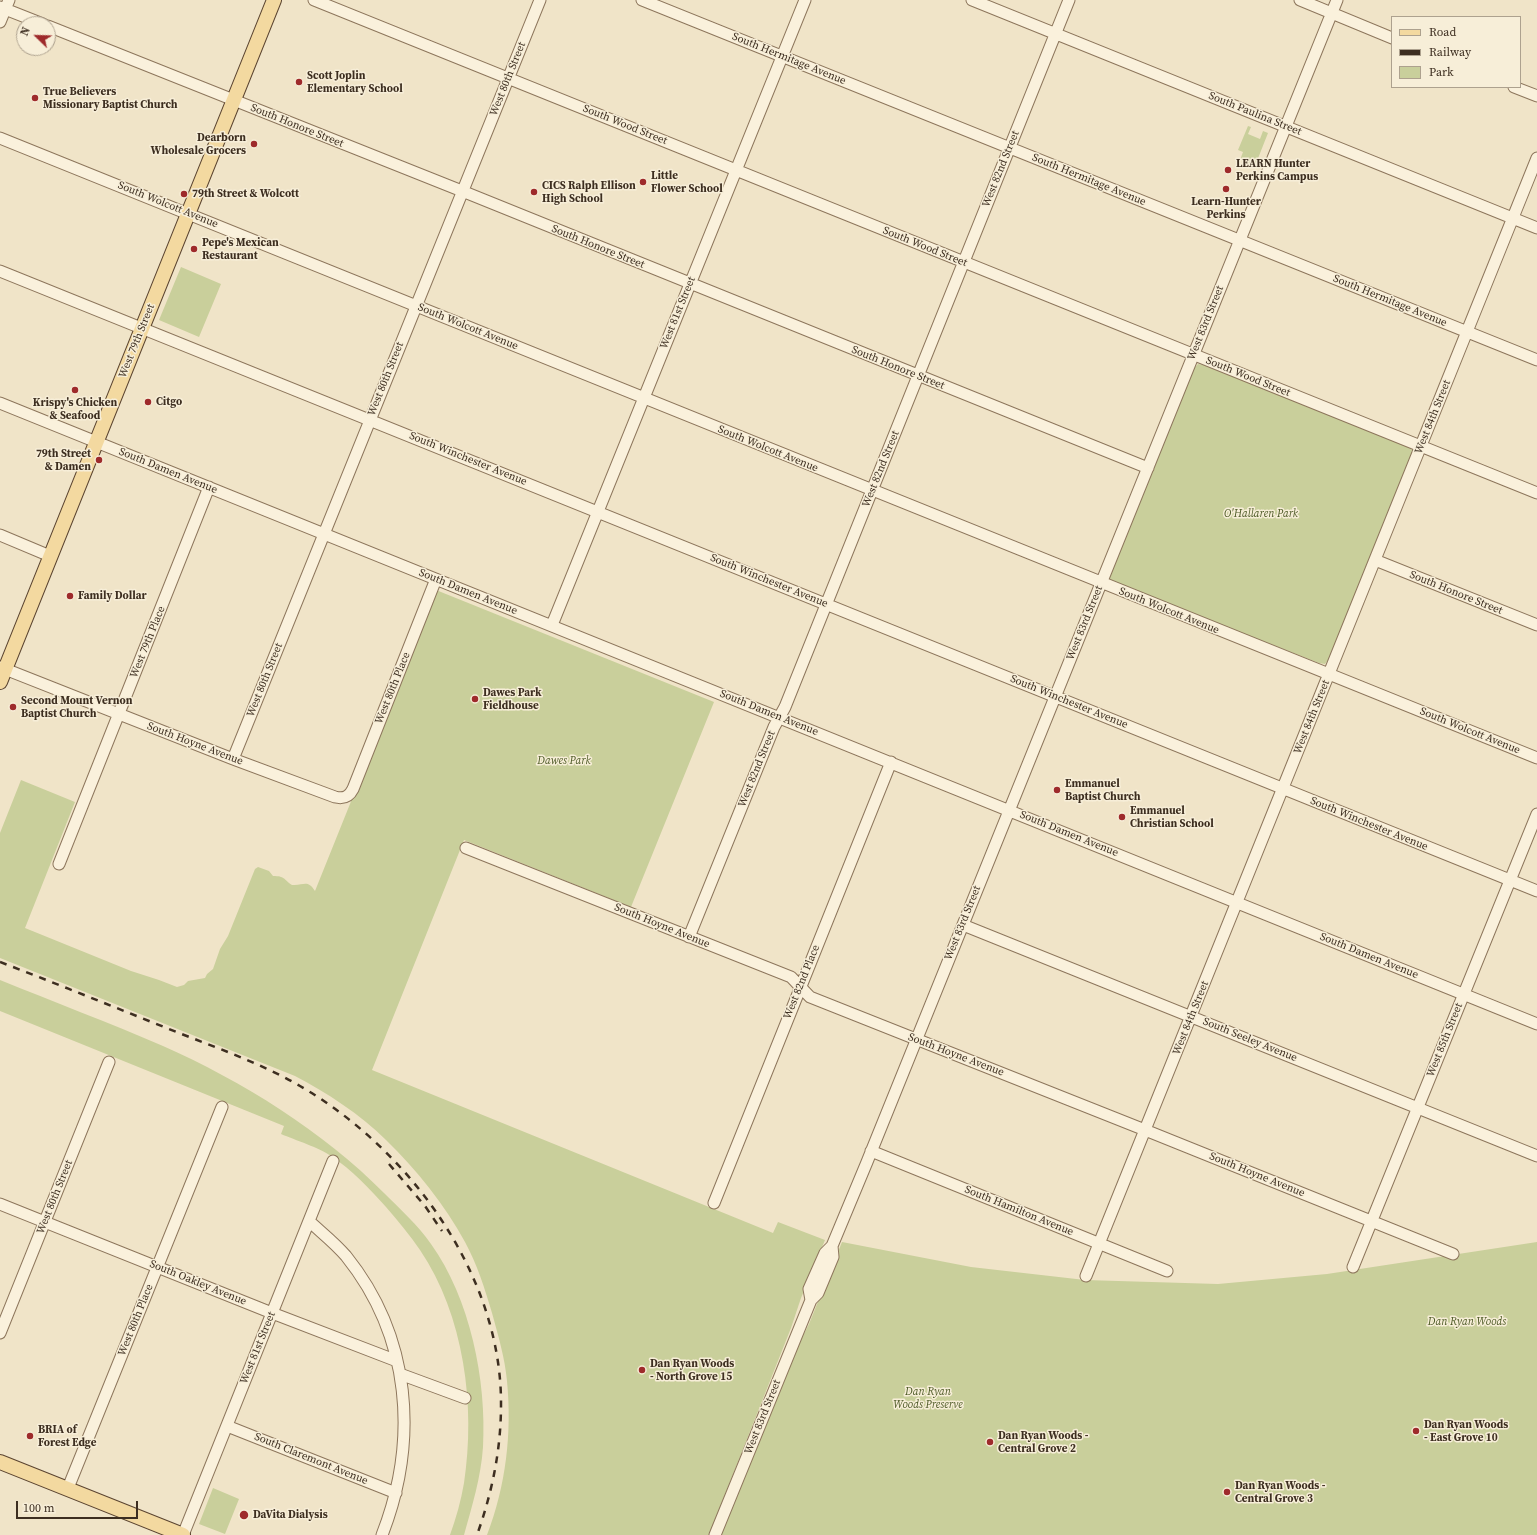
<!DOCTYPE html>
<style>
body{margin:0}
#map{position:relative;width:1537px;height:1535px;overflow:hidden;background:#f0e4c8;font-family:"Source Serif 4",serif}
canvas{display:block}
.legend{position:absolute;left:1391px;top:16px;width:130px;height:72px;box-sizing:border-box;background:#f7eed8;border:1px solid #ada18e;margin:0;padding:5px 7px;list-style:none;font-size:12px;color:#3d2e20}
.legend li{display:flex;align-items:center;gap:8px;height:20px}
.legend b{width:20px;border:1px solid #ada18e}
.north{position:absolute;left:16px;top:16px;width:40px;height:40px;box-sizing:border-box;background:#f7eed8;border:1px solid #ada18e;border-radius:50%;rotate:293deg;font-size:11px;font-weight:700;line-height:16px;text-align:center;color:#3d2e20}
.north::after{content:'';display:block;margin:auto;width:14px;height:18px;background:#9e2a2b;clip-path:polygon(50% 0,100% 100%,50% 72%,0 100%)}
.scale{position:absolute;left:16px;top:1501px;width:122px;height:18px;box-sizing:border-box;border:2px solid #3d2e20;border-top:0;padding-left:5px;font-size:12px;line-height:14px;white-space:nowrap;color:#3d2e20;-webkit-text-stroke:3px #f7eed8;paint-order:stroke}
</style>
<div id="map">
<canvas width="1537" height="1535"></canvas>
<ul class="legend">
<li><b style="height:5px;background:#f3d9a0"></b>Road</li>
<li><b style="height:5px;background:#3d2e20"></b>Railway</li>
<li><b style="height:11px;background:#c9cf9b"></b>Park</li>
</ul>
<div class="north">N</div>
<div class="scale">100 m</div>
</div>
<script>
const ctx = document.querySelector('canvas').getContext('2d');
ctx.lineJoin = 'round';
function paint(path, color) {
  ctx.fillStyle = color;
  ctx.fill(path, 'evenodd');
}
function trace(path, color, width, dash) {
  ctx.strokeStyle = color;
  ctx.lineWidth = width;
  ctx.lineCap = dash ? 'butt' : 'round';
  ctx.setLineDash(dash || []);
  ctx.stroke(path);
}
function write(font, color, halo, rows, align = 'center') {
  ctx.font = font + ' "Source Serif 4",serif';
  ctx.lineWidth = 3;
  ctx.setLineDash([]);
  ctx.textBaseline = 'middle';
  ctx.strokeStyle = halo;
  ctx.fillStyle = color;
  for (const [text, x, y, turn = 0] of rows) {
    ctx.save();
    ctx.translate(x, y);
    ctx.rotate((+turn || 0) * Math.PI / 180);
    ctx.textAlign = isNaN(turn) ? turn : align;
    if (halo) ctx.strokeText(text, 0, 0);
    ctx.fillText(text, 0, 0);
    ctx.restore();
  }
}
paint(new Path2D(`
 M 1248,126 L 1251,127 L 1248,134 L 1260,139 L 1263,131 L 1268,133 L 1255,166 L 1240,160 L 1243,152 L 1238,150 Z
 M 181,267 L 221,284 L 199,337 L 159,320 Z
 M 1198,364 L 1204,365 L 1407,446 L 1412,450 L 1411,457 L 1328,660 L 1325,664 L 1319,663 L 1114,583 L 1109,578 L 1109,576 L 1193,369 Z
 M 436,590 L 714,702 L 631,907 L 464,840 L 372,1070 L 773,1233 L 778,1222 L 825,1240 L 801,1298 L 791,1328 L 709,1535 L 487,1535 C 506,1486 512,1433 507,1381 C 505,1358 498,1335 492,1313 C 485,1289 477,1264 465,1242 C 445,1205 417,1170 386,1140 C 360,1114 327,1093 295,1076 L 0,958 L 0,833 L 21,780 L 75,802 L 25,928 L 131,971 L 159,980 L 177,987 L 184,985 L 188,981 L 205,978 L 207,974 L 213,969 L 220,949 L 228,936 L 255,869 L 258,867 L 269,871 L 273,876 C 285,876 283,879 292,885 C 304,886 307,879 315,891 Z
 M 0,980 C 54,1002 110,1023 163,1046 C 242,1081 324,1132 384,1193 C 400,1209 418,1225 431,1244 C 470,1298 487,1381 483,1447 C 481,1477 472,1506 464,1535 L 450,1535 C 456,1518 461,1501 464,1483 C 476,1406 464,1315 420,1250 C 410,1235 398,1221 386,1207 C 370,1189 352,1170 331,1156 C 320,1148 295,1140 281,1134 L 284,1126 L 0,1011 Z
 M 842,1242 L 971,1267 L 1085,1280 L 1218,1284 L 1327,1274 L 1537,1242 L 1537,1535 L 721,1535 L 793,1355 L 809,1324 Z
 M 213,1488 L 239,1499 L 225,1534 L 199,1524 Z`), '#c9cf9b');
const minor = new Path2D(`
 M 314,0 L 1537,493
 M 642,0 L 1537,360
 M 972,0 L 1537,228
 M 1300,0 L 1392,38
 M 0,7 L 43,24
 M 0,22 L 9,0
 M 48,26 L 462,191 L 1148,468
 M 1514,87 L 1537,96
 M 0,138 L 1537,758
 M 0,271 L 1537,891
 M 0,403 L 1537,1024
 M 0,535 L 50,556
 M 1375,560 L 1537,625
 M 552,625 L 805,0
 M 0,667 L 233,759 L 335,797 C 344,799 349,797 353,789 L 436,579
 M 233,759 L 540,0
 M 466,848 L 791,977 L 810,997 L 1145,1130 L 1453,1254
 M 59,864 L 209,487
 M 963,925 L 1537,1156
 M 689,937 L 774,727 L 785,707 L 1069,0
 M 871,1151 L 1167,1271
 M 714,1203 L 891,762
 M 0,1204 L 272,1313 L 397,1361
 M 309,1221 C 322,1233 335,1243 346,1256 C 411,1337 419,1440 382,1535
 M 1353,1267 L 1537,814
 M 1086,1276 L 1537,158
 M 811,1300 L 809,1289 L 825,1253 L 832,1246 L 867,1162 L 1337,0
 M 0,1333 L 109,1062
 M 400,1374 L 465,1398
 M 227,1426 L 396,1493
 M 68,1488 L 222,1107
 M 183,1535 L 333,1161
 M 715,1535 L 811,1300 L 818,1293 L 833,1257 L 832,1246`);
const major = new Path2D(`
 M 0,682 L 274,0
 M 0,1462 L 183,1535`);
trace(minor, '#8d765c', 13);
trace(major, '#5b4430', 16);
trace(minor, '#faf1dc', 11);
trace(major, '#f3d9a0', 14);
trace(new Path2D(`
 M 0,962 C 60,985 119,1009 179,1033 C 220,1049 262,1064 300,1086 C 409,1149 502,1275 501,1405 C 501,1450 492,1493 477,1535
 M 389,1164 L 425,1206 L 442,1231`), '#3d2e20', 2.5, [7, 7]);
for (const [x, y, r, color] of [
 [299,82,4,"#9e2a2b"],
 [35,98,4,"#9e2a2b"],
 [254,144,4,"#9e2a2b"],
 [1228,170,4,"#9e2a2b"],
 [643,182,4,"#9e2a2b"],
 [1226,189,4,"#9e2a2b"],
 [534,192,4,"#9e2a2b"],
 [184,194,4,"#9e2a2b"],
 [194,249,4,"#9e2a2b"],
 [75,390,4,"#9e2a2b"],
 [148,402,4,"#9e2a2b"],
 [99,460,4,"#9e2a2b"],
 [70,596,4,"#9e2a2b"],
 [475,699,4,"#9e2a2b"],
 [13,707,4,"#9e2a2b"],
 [1057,790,4,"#9e2a2b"],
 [1122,817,4,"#9e2a2b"],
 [642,1370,4,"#9e2a2b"],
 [1416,1431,4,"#9e2a2b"],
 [30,1436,4,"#9e2a2b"],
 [990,1442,4,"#9e2a2b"],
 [1227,1492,4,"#9e2a2b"],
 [244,1515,5,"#9e2a2b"]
]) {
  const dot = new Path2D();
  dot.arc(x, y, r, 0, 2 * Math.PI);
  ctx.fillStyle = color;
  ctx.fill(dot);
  trace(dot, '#f7eed8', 1.5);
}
write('11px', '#3d2e20', '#f7eed8', [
 ["South Hermitage Avenue",789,59,22],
 ["West 80th Street",508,79,-68],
 ["South Paulina Street",1255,114,22],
 ["South Wood Street",625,125,22],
 ["South Honore Street",297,126,22],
 ["West 82nd Street",1001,169,-68],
 ["South Hermitage Avenue",1089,180,22],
 ["South Wolcott Avenue",168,205,22],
 ["South Honore Street",598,247,22],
 ["South Wood Street",925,247,22],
 ["South Hermitage Avenue",1390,301,22],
 ["West 81st Street",678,313,-68],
 ["West 83rd Street",1206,323,-68],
 ["South Wolcott Avenue",468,327,22],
 ["West 79th Street",137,341,-68],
 ["South Honore Street",898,368,22],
 ["South Wood Street",1248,377,22],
 ["West 80th Street",386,379,-68],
 ["West 84th Street",1433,417,-68],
 ["South Wolcott Avenue",768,449,22],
 ["South Winchester Avenue",468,459,22],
 ["West 82nd Street",881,469,-68],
 ["South Damen Avenue",168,471,22],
 ["South Winchester Avenue",769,581,22],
 ["South Damen Avenue",468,592,22],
 ["South Honore Street",1456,593,22],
 ["South Wolcott Avenue",1169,611,22],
 ["West 83rd Street",1085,623,-68],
 ["West 79th Place",148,642,-68],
 ["West 80th Street",265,680,-68],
 ["West 80th Place",393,688,-68],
 ["South Winchester Avenue",1069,702,22],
 ["South Damen Avenue",769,713,22],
 ["West 84th Street",1312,717,-68],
 ["South Wolcott Avenue",1470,731,22],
 ["South Hoyne Avenue",195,744,21],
 ["West 82nd Street",757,769,-68],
 ["South Winchester Avenue",1369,824,22],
 ["South Damen Avenue",1069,834,22],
 ["West 83rd Street",963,923,-68],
 ["South Hoyne Avenue",662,926,22],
 ["South Damen Avenue",1369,956,22],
 ["West 82nd Place",802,982,-68],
 ["West 84th Street",1191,1018,-68],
 ["South Seeley Avenue",1250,1040,22],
 ["West 85th Street",1445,1040,-68],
 ["South Hoyne Avenue",956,1055,21],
 ["South Hoyne Avenue",1257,1175,22],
 ["West 80th Street",55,1197,-68],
 ["South Hamilton Avenue",1019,1211,22],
 ["South Oakley Avenue",198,1283,22],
 ["West 80th Place",136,1320,-68],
 ["West 81st Street",258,1348,-68],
 ["West 83rd Street",763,1417,-68],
 ["South Claremont Avenue",311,1459,22]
]);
write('bold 11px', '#3d2e20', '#f7eed8', [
 ["Scott Joplin",307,76],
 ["Elementary School",307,89],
 ["True Believers",43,92],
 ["Missionary Baptist Church",43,105],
 ["Dearborn",246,138,"right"],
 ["Wholesale Grocers",246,151,"right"],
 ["LEARN Hunter",1236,164],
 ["Perkins Campus",1236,177],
 ["Little",651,176],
 ["Flower School",651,189],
 ["CICS Ralph Ellison",542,186],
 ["High School",542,199],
 ["79th Street & Wolcott",192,194],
 ["Learn-Hunter",1226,202,"center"],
 ["Perkins",1226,215,"center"],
 ["Pepe's Mexican",202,243],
 ["Restaurant",202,256],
 ["Citgo",156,402],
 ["Krispy's Chicken",75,403,"center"],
 ["& Seafood",75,416,"center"],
 ["79th Street",91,454,"right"],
 ["& Damen",91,467,"right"],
 ["Family Dollar",78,596],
 ["Dawes Park",483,693],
 ["Fieldhouse",483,706],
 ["Second Mount Vernon",21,701],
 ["Baptist Church",21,714],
 ["Emmanuel",1065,784],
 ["Baptist Church",1065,797],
 ["Emmanuel",1130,811],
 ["Christian School",1130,824],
 ["Dan Ryan Woods",650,1364],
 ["- North Grove 15",650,1377],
 ["Dan Ryan Woods",1424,1425],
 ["- East Grove 10",1424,1438],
 ["BRIA of",38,1430],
 ["Forest Edge",38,1443],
 ["Dan Ryan Woods -",998,1436],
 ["Central Grove 2",998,1449],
 ["Dan Ryan Woods -",1235,1486],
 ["Central Grove 3",1235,1499],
 ["DaVita Dialysis",253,1515]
], 'left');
write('italic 11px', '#4d5a26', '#f7eed8', [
 ["O'Hallaren Park",1261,514],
 ["Dawes Park",564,761],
 ["Dan Ryan Woods",1467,1322],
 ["Dan Ryan",928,1392],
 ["Woods Preserve",928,1405]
]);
</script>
